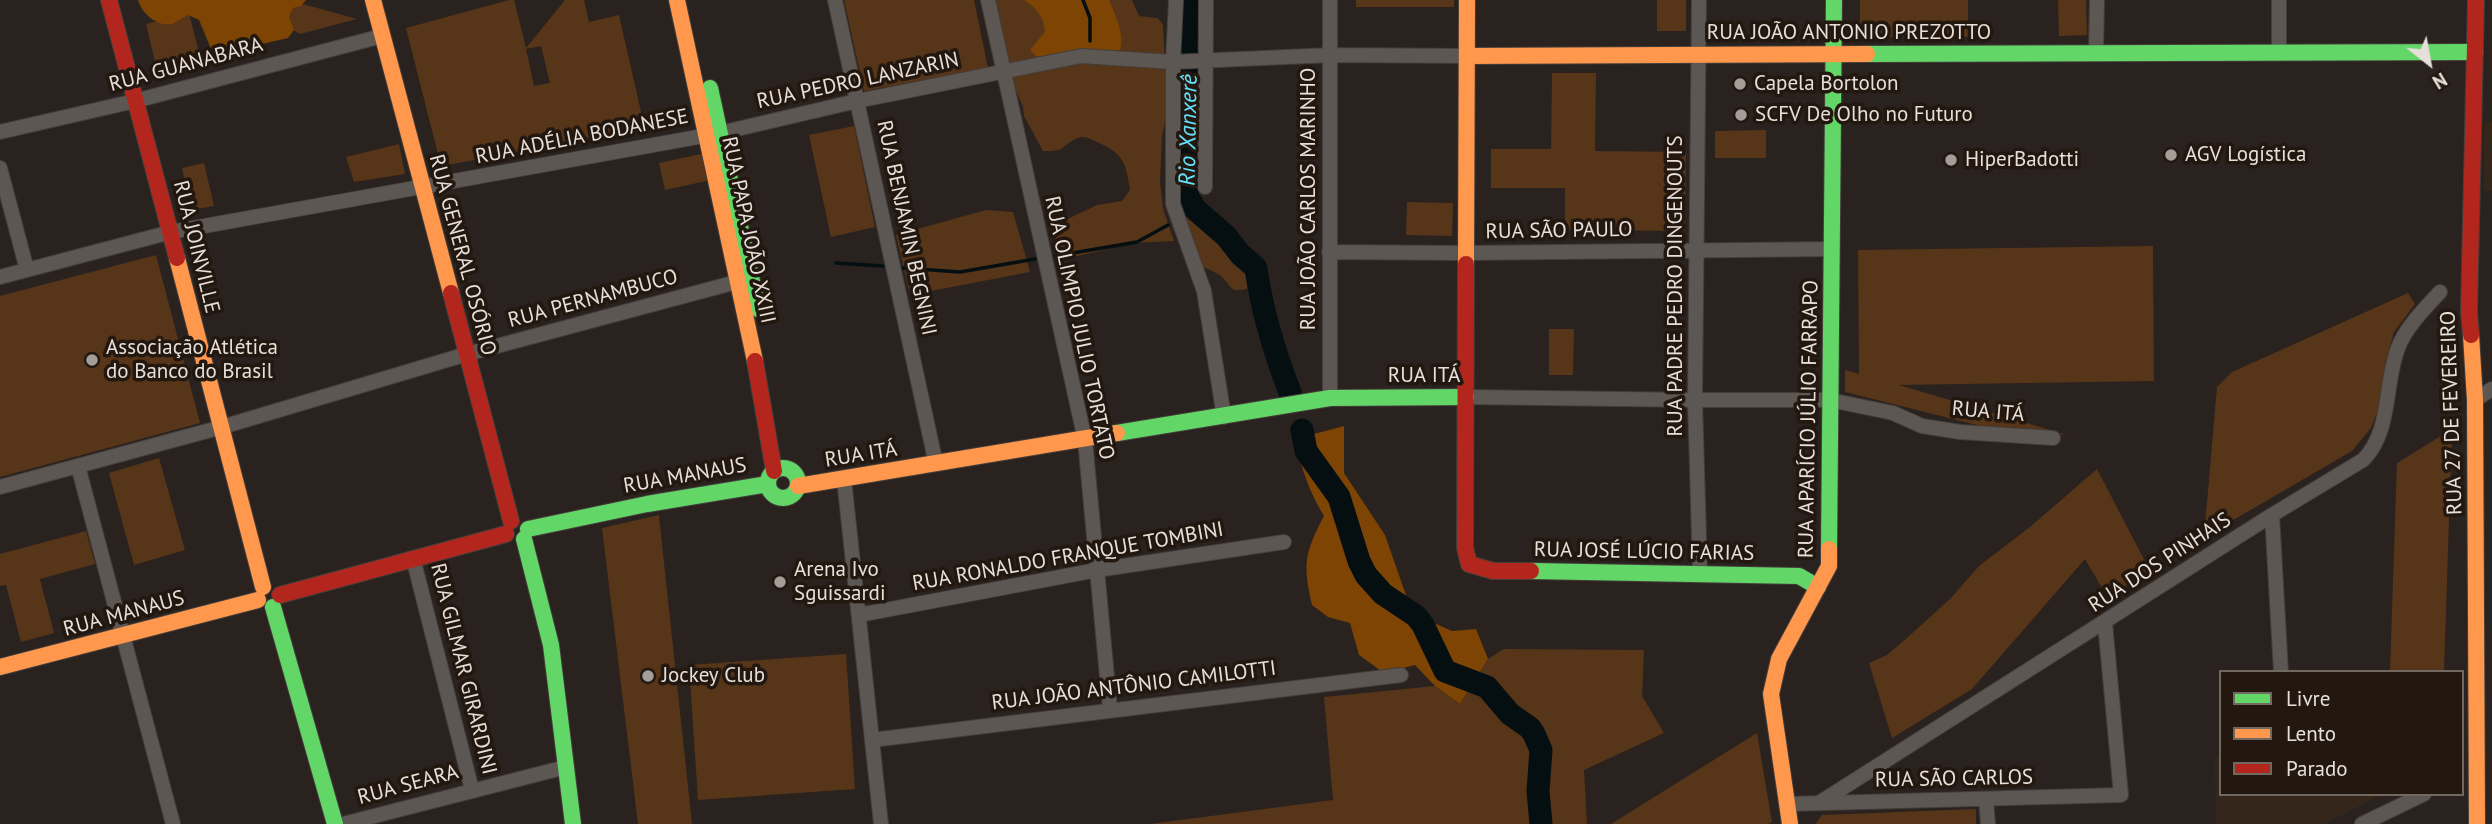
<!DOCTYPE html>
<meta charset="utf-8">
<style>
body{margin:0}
#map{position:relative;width:2492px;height:824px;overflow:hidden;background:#29221e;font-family:"PT Sans",sans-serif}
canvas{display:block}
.legend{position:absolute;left:2219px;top:670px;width:245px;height:126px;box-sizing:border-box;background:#231810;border:2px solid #716860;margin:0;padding:9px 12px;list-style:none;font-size:21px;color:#e7dfd9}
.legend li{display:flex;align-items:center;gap:14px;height:35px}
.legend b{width:35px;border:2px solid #716860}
.north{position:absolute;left:2394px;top:28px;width:70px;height:70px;-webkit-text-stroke:5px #231810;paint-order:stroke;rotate:149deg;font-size:19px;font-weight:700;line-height:28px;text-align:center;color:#e7dfd9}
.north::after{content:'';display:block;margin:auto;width:24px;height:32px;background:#e7dfd9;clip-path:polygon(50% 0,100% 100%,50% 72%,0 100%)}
</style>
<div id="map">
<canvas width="2492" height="824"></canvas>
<ul class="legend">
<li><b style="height:9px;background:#63d668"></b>Livre</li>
<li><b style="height:9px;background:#ff974d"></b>Lento</li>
<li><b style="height:9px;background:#b3261e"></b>Parado</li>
</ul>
<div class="north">N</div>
</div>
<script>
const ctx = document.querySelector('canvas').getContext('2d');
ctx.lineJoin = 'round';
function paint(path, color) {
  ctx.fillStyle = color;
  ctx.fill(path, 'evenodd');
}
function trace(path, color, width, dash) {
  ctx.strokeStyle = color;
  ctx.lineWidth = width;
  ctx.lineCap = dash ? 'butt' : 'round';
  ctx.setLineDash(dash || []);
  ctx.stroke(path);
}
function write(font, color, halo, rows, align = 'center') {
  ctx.font = font + ' "PT Sans",sans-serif';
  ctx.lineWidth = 7;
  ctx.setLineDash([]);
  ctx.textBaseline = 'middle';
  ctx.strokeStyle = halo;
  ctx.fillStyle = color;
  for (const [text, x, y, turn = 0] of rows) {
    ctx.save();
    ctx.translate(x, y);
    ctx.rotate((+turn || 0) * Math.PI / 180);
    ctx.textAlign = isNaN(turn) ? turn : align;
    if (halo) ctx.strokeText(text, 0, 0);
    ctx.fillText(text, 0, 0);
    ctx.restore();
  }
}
paint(new Path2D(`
 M 2484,122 L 2492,122 L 2492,191 L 2484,191 Z
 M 2221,756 L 2221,794 L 2383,794 L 2325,824 L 2216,824 L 2215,758 Z`), '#35261b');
paint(new Path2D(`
 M 241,0 L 299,3 L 357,19 L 300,34 Z
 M 509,0 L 514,0 L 526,48 L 565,0 L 584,0 L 589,22 L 619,15 L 644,125 L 547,147 L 441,166 L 406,28 ZM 541,46 L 550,83 L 534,86 L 526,49 Z
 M 844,0 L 974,0 L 988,68 L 864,91 Z
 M 994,0 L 1132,0 L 1139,16 L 1158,18 L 1163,25 L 1167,111 L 1162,137 L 1160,182 L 1163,209 L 1174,241 L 1133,243 L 1073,257 L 1065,256 L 1055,244 L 1059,223 L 1097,205 L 1122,201 L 1130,190 C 1126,164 1124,154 1099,143 C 1092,140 1085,135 1078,138 C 1060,145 1068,152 1043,151 L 1024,116 L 1023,107 L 1011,79 Z
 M 1356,0 L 1454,0 L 1454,7 L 1356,7 Z
 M 1657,0 L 1686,0 L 1686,31 L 1657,31 Z
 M 1860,0 L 1968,0 L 1968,37 L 1860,37 Z
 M 2058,0 L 2086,0 L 2087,35 L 2059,36 Z
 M 189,13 L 200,56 L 156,66 L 146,24 Z
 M 1552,73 L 1596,73 L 1595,151 L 1686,152 L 1685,231 L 1565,230 L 1565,188 L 1491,188 L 1491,149 L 1551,149 Z
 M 854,126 L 875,227 L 831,237 L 809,135 Z
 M 1766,130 L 1766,158 L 1715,158 L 1715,131 Z
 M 399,144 L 405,174 L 354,182 L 346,157 Z
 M 705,153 L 711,180 L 665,190 L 659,163 Z
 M 204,163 L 214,206 L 191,210 L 182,168 Z
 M 1407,202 L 1453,203 L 1452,236 L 1406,235 Z
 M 1178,205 C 1202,230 1234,244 1253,275 L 1251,287 C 1227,296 1234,285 1218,274 C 1213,271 1207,269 1201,266 Z
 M 986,210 L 1013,212 L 1030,272 L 910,295 L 896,235 Z
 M 2153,246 L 2154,381 L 1899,385 L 2067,435 L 1985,427 L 1845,392 L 1845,370 L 1859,374 L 1858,250 Z
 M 156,255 L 200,423 L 0,477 L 0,296 Z
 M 2408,293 L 2415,304 L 2394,332 L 2385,363 L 2381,403 L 2371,428 L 2352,451 L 2204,537 L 2217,387 L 2232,372 Z
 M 1549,329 L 1574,329 L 1573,375 L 1549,375 Z
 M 2452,429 L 2444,672 L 2390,670 L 2397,463 Z
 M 159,458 L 185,550 L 134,565 L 109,473 Z
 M 2097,469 L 2149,569 L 2108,598 L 2085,559 L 1972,689 L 1892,738 L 1869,663 L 1887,655 L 1908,637 L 1950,599 L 1979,566 L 2030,527 Z
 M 659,515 L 659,516 L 692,824 L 638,824 L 602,528 Z
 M 86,531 L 95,564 L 40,579 L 54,633 L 21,642 L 6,585 L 0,586 L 0,554 Z
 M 1504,649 L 1644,650 L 1642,696 L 1664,733 L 1584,770 L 1587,824 L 1150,824 L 1333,800 L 1324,697 L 1435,686 L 1460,704 L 1488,659 Z
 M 846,654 L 855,789 L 698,800 L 689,665 Z
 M 1757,733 L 1772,822 L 1768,824 L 1611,824 Z
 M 1976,809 L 1976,824 L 1815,824 L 1822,815 Z`), '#573519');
paint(new Path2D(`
 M 138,0 L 306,0 L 301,6 L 293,8 L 289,17 L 294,30 L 288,38 L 219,54 L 212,51 L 199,20 L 188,15 C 183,17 177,22 172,24 C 156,27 142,13 138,0 Z
 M 1024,0 L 1109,0 C 1115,14 1125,35 1120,50 L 1045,58 L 1036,56 L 1030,50 L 1045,32 C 1044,17 1037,8 1024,0 Z
 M 1344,426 L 1344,473 L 1385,535 L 1407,598 L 1427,620 L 1452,631 L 1476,629 L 1488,659 L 1460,704 L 1435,686 L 1415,665 L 1384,673 L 1359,655 L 1350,623 L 1328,617 L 1312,605 C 1303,564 1304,554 1324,516 C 1309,492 1301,467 1295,439 Z`), '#7d4404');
trace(new Path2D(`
 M 1083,0 L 1090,18 L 1090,41
 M 1187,215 L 1196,210
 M 1055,256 L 1137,242 L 1168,225
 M 836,263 L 883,266
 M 903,268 L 960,272 L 1035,259`), '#050f12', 3.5);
trace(new Path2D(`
 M 1190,0 L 1188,144 L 1191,162 L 1187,196 L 1196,210 L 1226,236 L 1240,254 L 1256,268 C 1262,312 1275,354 1291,395
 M 1302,430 L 1306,451 L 1339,497 L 1359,561 L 1366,575 L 1383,594 L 1416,616 L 1423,625 L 1445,671 L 1487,687 L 1510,714 L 1530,728 L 1534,734 L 1541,750 L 1538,791 L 1541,824`), '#050f12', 23);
const street = new Path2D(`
 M 835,0 L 936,464
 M 988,0 L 1085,440 L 1110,709
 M 1176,0 L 1173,62 L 1173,204 L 1204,291 L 1224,417
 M 1699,0 L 1695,400 L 1700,573
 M 2279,0 L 2279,52
 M 2096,52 L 2097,0
 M 0,132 L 135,101 L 382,36
 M 0,168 L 27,270
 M 1205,187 L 1206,0
 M 1329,252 L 1465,253 L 1832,249
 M 0,277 L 171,232 L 720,133 L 857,101 L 1081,56 L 1173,62 L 1331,55 L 1467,56
 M 1466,397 L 1695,400 L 1830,400 L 1893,413 L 1922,426 L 1960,432 L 2053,438
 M 1330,398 L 1330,0
 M 2475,400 L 2492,389
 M 78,466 L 173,824
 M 844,479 L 881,824
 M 0,487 L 222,427 L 467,354 L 744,280
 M 2272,515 L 2281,672
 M 413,558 L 472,790
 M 859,615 L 1097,570 L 1284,542
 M 872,740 L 1401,675
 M 1986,799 L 1988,824
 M 1819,803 L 2272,515 L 2363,460 C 2392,431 2384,384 2398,348 C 2405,328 2426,307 2440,292
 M 1788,804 L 2121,795 L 2105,623
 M 343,824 L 566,767
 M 2362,824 L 2424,794`);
const fast = new Path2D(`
 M 1867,54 L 2475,52
 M 710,88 L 758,309
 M 1117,433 L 1330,398 L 1466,397
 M768 483a15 15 0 1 1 30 0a15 15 0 1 1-30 0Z
 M 528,529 L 647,504 L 768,484
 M 524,539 L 551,645 L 573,824
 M 1829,549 L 1834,0
 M 1531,571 L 1799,576 L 1818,587
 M 273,607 L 335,824`);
const slow = new Path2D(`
 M 373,0 L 451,293
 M 677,0 L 755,361
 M 1467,56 L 1867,54
 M 177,258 L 263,587
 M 1466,264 L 1467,0
 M 2471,335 L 2475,400 L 2477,824
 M 798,486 L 1117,433
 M 0,667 L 258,600
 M 1790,824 L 1771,694 L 1779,659 L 1829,566 L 1829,549`);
const jam = new Path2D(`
 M 109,0 L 177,258
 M 1466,264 L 1465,548 L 1469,564 L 1493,571 L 1531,571
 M 451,293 L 511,521
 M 2471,335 L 2469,311 L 2476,0
 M 755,361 L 774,471
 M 280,595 L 506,534`);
trace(street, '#443e3b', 16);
trace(fast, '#443e3b', 18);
trace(slow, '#443e3b', 18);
trace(jam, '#443e3b', 18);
trace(street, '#5d5754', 14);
trace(fast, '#63d668', 16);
trace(slow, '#ff974d', 16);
trace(jam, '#b3261e', 16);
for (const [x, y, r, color] of [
 [1740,84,7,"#a49d98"],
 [1741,115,7,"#a49d98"],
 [2171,155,7,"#a49d98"],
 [1951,160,7,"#a49d98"],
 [92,360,7,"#a49d98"],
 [780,582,7,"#a49d98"],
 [648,676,7,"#a49d98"]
]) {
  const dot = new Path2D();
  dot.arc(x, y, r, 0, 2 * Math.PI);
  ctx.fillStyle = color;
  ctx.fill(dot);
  trace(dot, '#231810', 2.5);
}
write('21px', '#e7dfd9', '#231810', [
 ["RUA JOÃO ANTONIO PREZOTTO",1849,33],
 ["RUA GUANABARA",186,65,-15],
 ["RUA PEDRO LANZARIN",858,81,-12],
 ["RUA ADÉLIA BODANESE",582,137,-11],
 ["RUA JOÃO CARLOS MARINHO",1309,199,-90],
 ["RUA BENJAMIN BEGNINI",906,228,78],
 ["RUA PAPA JOÃO XXIII",748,230,78],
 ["RUA SÃO PAULO",1559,231,-1],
 ["RUA JOINVILLE",196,247,76],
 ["RUA GENERAL OSÓRIO",462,255,75],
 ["RUA PADRE PEDRO DINGENOUTS",1676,286,-90],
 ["RUA PERNAMBUCO",593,299,-15],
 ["RUA OLIMPIO JULIO TORTATO",1079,328,78],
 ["RUA ITÁ",1424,376],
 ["RUA ITÁ",1988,412,5],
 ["RUA 27 DE FEVEREIRO",2452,413,-92],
 ["RUA APARÍCIO JÚLIO FARRAPO",1809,419,-89],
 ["RUA ITÁ",861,455,-9],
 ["RUA MANAUS",685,476,-10],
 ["RUA JOSÉ LÚCIO FARIAS",1644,552,1],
 ["RUA RONALDO FRANQUE TOMBINI",1068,557,-10],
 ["RUA DOS PINHAIS",2160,563,-33],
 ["RUA MANAUS",124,614,-15],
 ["RUA GILMAR GIRARDINI",463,669,76],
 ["RUA JOÃO ANTÔNIO CAMILOTTI",1134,686,-7],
 ["RUA SÃO CARLOS",1954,779,-1],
 ["RUA SEARA",408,785,-15]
]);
write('21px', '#e7dfd9', '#231810', [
 ["Capela Bortolon",1754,84],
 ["SCFV De Olho no Futuro",1755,115],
 ["AGV Logística",2185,155],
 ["HiperBadotti",1965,160],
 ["Associação Atlética",106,348],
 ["do Banco do Brasil",106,372],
 ["Arena Ivo",794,570],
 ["Sguissardi",794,594],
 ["Jockey Club",662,676]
], 'left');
write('italic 23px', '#64e1fa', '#231810', [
 ["Rio Xanxerê",1189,130,-89]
]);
</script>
